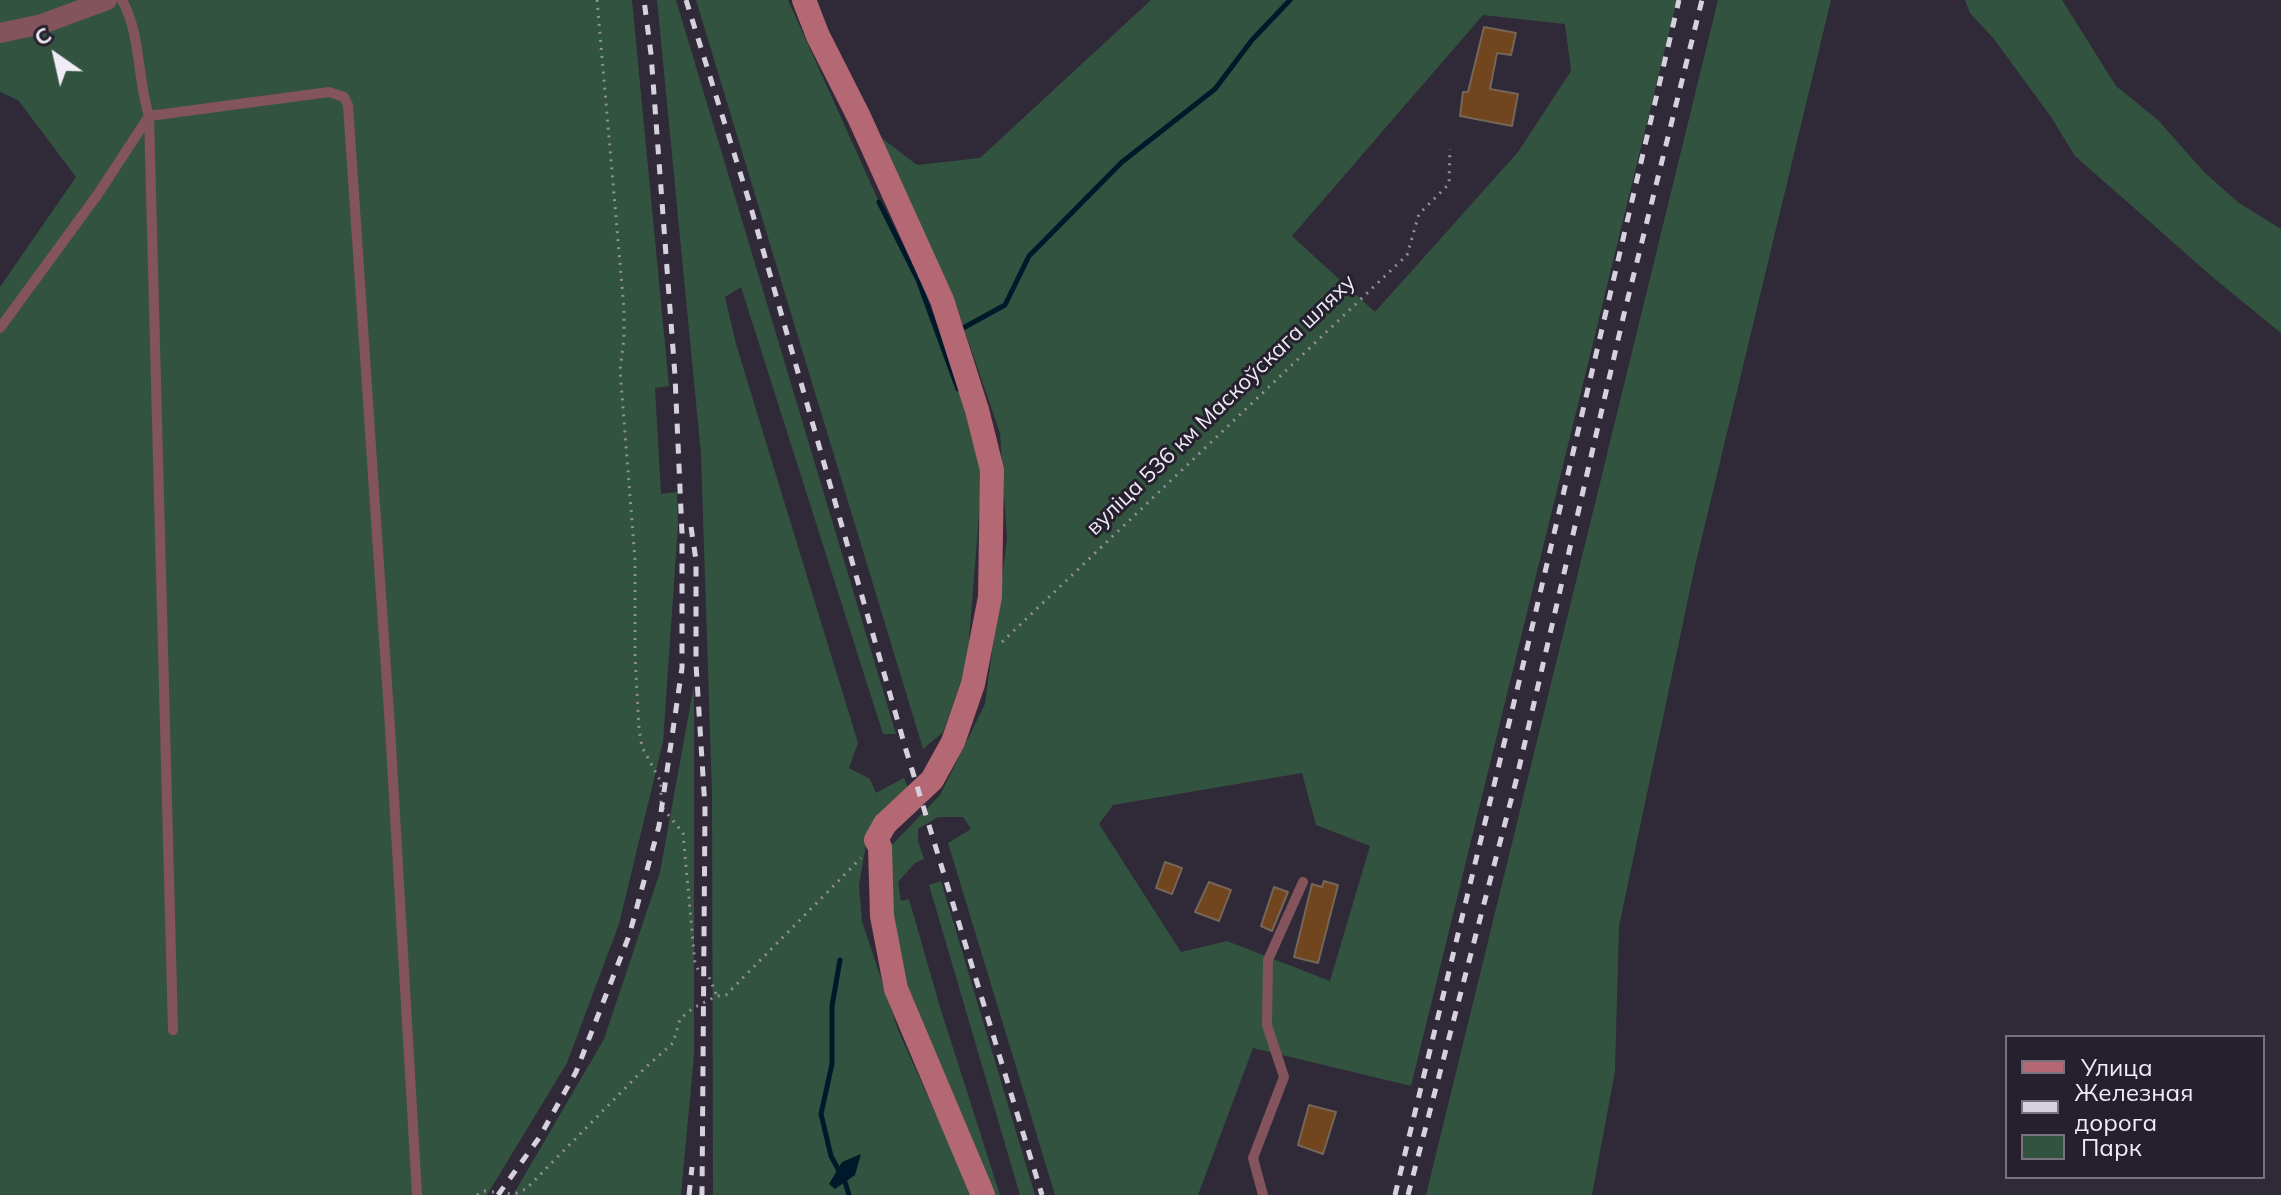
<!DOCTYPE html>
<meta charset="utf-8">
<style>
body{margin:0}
#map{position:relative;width:2281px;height:1195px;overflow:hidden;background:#302a38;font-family:Mulish,sans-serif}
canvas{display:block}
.legend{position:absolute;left:2005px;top:1035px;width:260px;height:144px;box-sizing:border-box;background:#26202e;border:2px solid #77727e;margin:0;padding:10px 14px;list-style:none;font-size:24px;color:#f0ecf6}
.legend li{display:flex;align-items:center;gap:16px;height:40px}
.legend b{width:40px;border:2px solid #77727e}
.north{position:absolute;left:16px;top:16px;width:80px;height:80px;-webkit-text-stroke:6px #26202e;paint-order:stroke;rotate:326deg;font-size:22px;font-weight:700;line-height:32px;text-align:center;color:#f0ecf6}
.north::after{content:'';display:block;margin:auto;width:28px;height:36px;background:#f0ecf6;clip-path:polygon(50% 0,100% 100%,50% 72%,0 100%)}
</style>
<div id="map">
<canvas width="2281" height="1195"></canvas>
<ul class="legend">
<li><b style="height:10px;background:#b36874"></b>Улица</li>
<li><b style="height:10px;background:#d6d2dd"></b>Железная дорога</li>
<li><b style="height:22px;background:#32533f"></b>Парк</li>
</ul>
<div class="north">С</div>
</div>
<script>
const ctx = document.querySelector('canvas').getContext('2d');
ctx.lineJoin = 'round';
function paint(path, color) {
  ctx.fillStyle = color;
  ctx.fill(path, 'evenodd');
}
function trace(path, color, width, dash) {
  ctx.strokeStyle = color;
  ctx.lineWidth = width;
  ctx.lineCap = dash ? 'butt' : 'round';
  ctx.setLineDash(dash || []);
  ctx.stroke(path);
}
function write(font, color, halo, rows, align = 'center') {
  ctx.font = font + ' Mulish,sans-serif';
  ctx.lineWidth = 6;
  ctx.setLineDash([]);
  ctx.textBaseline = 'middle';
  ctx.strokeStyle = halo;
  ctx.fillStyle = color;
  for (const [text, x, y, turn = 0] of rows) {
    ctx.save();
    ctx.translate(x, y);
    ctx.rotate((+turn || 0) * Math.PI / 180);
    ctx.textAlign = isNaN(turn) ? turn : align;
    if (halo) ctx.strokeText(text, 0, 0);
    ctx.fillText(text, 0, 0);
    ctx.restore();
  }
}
paint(new Path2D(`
 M 0,0 L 632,0 L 669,386 L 655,388 L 661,494 L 677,492 L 678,525 L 663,742 L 619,924 L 567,1063 L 487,1195 L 0,1195 L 0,287 L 76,177 L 18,100 L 0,92 Z
 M 657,0 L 676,0 L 896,734 L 883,734 L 741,287 L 725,297 L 736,344 L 858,743 L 849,768 L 870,779 L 876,793 L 904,778 L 909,790 L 867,838 L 859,885 L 862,921 L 898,1030 L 972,1195 L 713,1195 L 712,793 L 701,454 Z
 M 696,0 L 788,0 L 879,202 L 918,279 L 963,401 L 982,477 L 967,665 L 943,732 L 923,749 Z
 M 1151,0 L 1677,0 L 1411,1086 L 1253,1048 L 1198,1195 L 1055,1195 L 948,843 L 971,829 L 963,817 L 938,817 L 918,829 L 918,841 L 924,859 L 915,863 L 898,882 L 901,901 L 909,899 L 940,1007 L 1000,1195 L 993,1195 L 913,1006 L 888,913 L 890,847 L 940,795 L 985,704 L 1007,539 L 1000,433 L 951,291 L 874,132 L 917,165 L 980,158 ZM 1483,15 L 1565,24 L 1571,71 L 1518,152 L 1375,312 L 1292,236 ZM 1302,773 L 1316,825 L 1370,846 L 1330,981 L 1227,941 L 1181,952 L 1099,824 L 1113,805 Z
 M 1718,0 L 1831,0 L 1695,566 L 1619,926 L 1615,1071 L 1592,1195 L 1426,1195 Z
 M 1965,0 L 2062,0 L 2116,86 L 2158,120 L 2204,172 L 2239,203 L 2281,229 L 2281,333 L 2216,280 L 2075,156 L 2051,117 L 1994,39 L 1970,13 Z
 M 694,685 L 694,1055 L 681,1195 L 513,1195 L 604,1039 L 660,872 Z
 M 941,881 L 1035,1195 L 1020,1195 L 929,885 Z`), '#32533f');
paint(new Path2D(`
 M 861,1154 L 855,1175 L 835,1189 L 829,1184 L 842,1162 Z`), '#00192a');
trace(new Path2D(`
 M 879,202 L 918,280 L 958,389
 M 963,328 L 1005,305 L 1029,256 L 1122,162 L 1215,89 L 1252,40 L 1290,0
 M 840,960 L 832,1006 L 832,1064 L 821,1114 L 831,1156 L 845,1182 L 849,1195`), '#00192a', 5);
const building = new Path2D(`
 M 1484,27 L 1516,33 L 1511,55 L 1497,53 L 1490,89 L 1518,94 L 1512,126 L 1460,116 L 1463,92 L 1468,92 Z
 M 1165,862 L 1182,868 L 1172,894 L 1156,888 Z
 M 1324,881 L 1338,885 L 1318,963 L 1294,957 L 1312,884 L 1322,887 Z
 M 1209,882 L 1231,890 L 1219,921 L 1195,912 Z
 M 1274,887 L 1288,892 L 1272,931 L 1261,926 Z
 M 1309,1105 L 1336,1112 L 1323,1154 L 1298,1145 Z`);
paint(building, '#71451d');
trace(building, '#756659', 2);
trace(new Path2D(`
 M 597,0 L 624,309 L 624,338 L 620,370 L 635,560 L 635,655 L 639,729 L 642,747 L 661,782 L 661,806 L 683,833 L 695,964 L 700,973 L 709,977 L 717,996
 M 1002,642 L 1407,255 L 1419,214 L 1449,184 L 1450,149
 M 477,1195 L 484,1191 L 514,1194 L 526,1189 L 646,1067 L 673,1043 L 680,1019 L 693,1008 L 717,996 L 726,995 L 861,858`), '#938e9a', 3, [2, 6]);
trace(new Path2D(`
 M 122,0 C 141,34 137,78 149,116 L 173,1030
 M 0,328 L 98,194 L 149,116 L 329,92 L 344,97 L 348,105 L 390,728 L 417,1195
 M 1263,1195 L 1253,1158 L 1284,1077 L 1267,1025 L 1268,960 L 1303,882`), '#83545b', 10);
trace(new Path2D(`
 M 0,33 L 42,24 L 107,0`), '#83545b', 20);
trace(new Path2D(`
 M 804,0 L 818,36 L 859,117 L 942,300 L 977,410 L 992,470 L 990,597 L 973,684 L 953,742 L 932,780 L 885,824 L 876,840 L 880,847 L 882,916 L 896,989 L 983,1195`), '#b36874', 24);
trace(new Path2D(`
 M 686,0 L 749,201 L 906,750 L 1042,1195
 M 691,527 L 696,560 L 696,664 L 705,808 L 702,1195
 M 498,1195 L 539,1138 L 576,1072 L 629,936 L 659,826 L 682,668 L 682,533 L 675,376 L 651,54 L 644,0
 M 689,1195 L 692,1167
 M 1395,1195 L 1531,632 L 1679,0
 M 1408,1195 L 1516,781 L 1624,314 L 1702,0`), '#d6d2dd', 5, [10, 10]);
write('22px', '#f0ecf6', '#26202e', [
 ["вуліца 536 км Маскоўскага шляху",1221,405,-44]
]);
</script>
